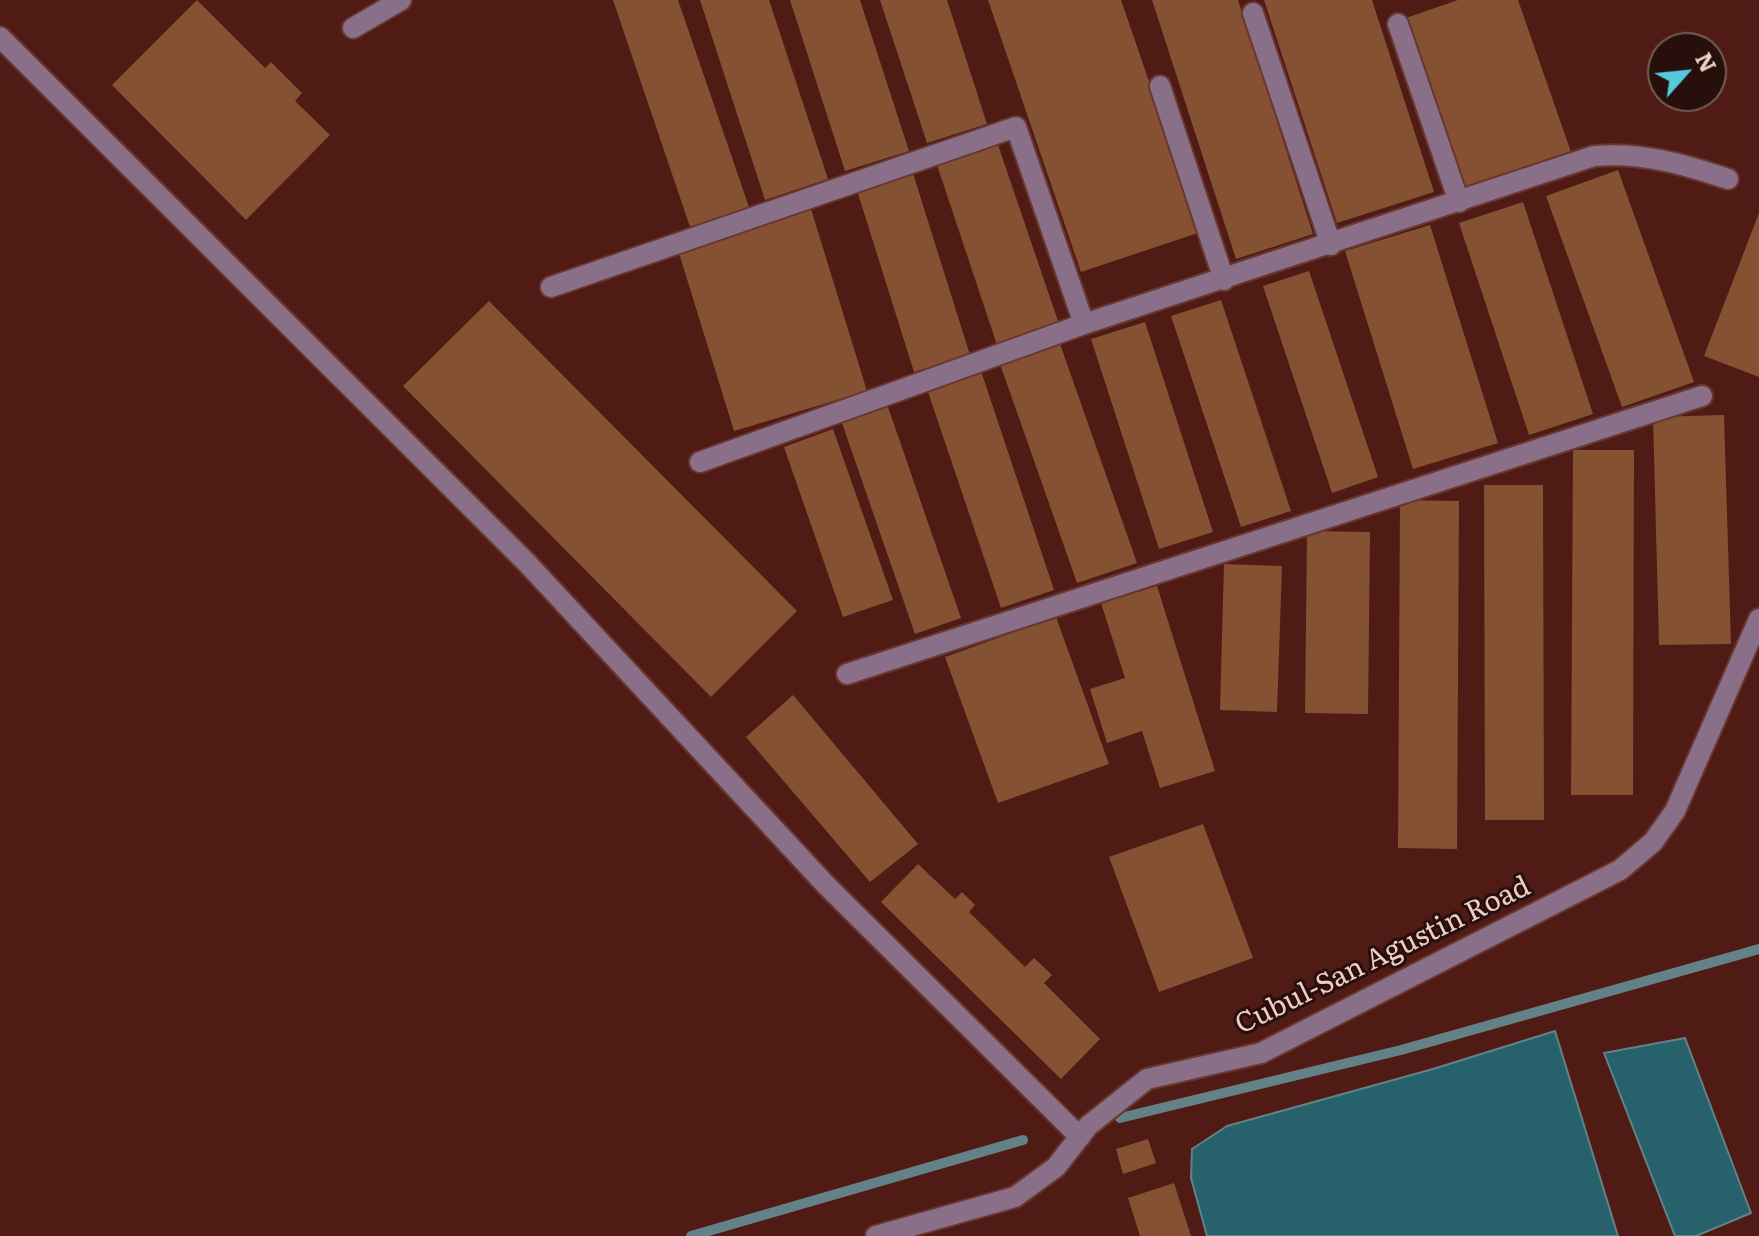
<!DOCTYPE html>
<style>
body{margin:0}
#map{position:relative;width:1759px;height:1236px;overflow:hidden;background:#501b14;font-family:Literata,serif}
canvas{display:block}
.north{position:absolute;left:1647px;top:32px;width:80px;height:80px;box-sizing:border-box;background:#270f0b;border:2px solid #775b56;border-radius:50%;rotate:63deg;font-size:22px;font-weight:700;line-height:32px;text-align:center;color:#efccc6}
.north::after{content:'';display:block;margin:auto;width:28px;height:36px;background:#54cadd;clip-path:polygon(50% 0,100% 100%,50% 72%,0 100%)}
</style>
<div id="map">
<canvas width="1759" height="1236"></canvas>
<div class="north">N</div>
</div>
<script>
const ctx = document.querySelector('canvas').getContext('2d');
ctx.lineJoin = 'round';
function paint(path, color) {
  ctx.fillStyle = color;
  ctx.fill(path, 'evenodd');
}
function trace(path, color, width, dash) {
  ctx.strokeStyle = color;
  ctx.lineWidth = width;
  ctx.lineCap = dash ? 'butt' : 'round';
  ctx.setLineDash(dash || []);
  ctx.stroke(path);
}
function write(font, color, halo, rows, align = 'center') {
  ctx.font = font + ' Literata,serif';
  ctx.lineWidth = 6;
  ctx.setLineDash([]);
  ctx.textBaseline = 'middle';
  ctx.strokeStyle = halo;
  ctx.fillStyle = color;
  for (const [text, x, y, turn = 0] of rows) {
    ctx.save();
    ctx.translate(x, y);
    ctx.rotate((+turn || 0) * Math.PI / 180);
    ctx.textAlign = isNaN(turn) ? turn : align;
    if (halo) ctx.strokeText(text, 0, 0);
    ctx.fillText(text, 0, 0);
    ctx.restore();
  }
}
const water = new Path2D(`
 M 1555,1031 L 1618,1236 L 1207,1236 L 1191,1178 L 1192,1149 L 1227,1126 L 1433,1069 Z
 M 1685,1038 L 1751,1213 L 1696,1236 L 1675,1236 L 1604,1053 Z`);
paint(water, '#27626c');
trace(water, '#638287', 2);
trace(new Path2D(`
 M 1120,1118 L 1401,1050 L 1759,949
 M 691,1236 L 1023,1140`), '#638287', 10);
paint(new Path2D(`
 M 197,0 L 265,68 L 271,62 L 302,93 L 295,101 L 330,135 L 246,220 L 112,85 Z
 M 613,0 L 678,0 L 749,207 L 690,227 Z
 M 700,0 L 769,0 L 828,179 L 765,200 Z
 M 790,0 L 860,0 L 909,151 L 845,171 Z
 M 880,0 L 947,0 L 987,124 L 927,143 Z
 M 988,0 L 1121,0 L 1201,232 L 1081,272 Z
 M 1152,0 L 1238,0 L 1313,234 L 1236,259 Z
 M 1264,0 L 1372,0 L 1434,192 L 1337,223 Z
 M 1458,0 L 1518,0 L 1571,152 L 1463,190 L 1403,19 Z
 M 996,139 L 1059,324 L 997,345 L 935,159 Z
 M 911,167 L 970,355 L 914,372 L 855,184 Z
 M 1618,170 L 1694,382 L 1622,407 L 1546,196 Z
 M 1523,202 L 1593,414 L 1529,435 L 1459,223 Z
 M 811,209 L 867,391 L 734,431 L 678,250 Z
 M 1759,213 L 1759,377 L 1704,356 Z
 M 1430,225 L 1498,443 L 1413,469 L 1345,251 Z
 M 1309,271 L 1378,477 L 1332,493 L 1263,286 Z
 M 1221,300 L 1291,511 L 1241,527 L 1171,316 Z
 M 489,301 L 797,611 L 711,697 L 403,386 Z
 M 1145,322 L 1213,532 L 1159,549 L 1091,339 Z
 M 1060,344 L 1137,563 L 1077,583 L 1000,364 Z
 M 981,371 L 1054,590 L 1001,608 L 927,389 Z
 M 888,407 L 961,618 L 915,634 L 842,423 Z
 M 1724,415 L 1731,644 L 1659,645 L 1653,417 Z
 M 833,429 L 893,600 L 843,617 L 784,447 Z
 M 1573,450 L 1634,450 L 1633,795 L 1571,795 Z
 M 1484,485 L 1543,485 L 1544,820 L 1485,820 Z
 M 1400,500 L 1459,501 L 1457,849 L 1398,848 Z
 M 1307,531 L 1370,532 L 1368,714 L 1305,713 Z
 M 1224,564 L 1282,566 L 1277,712 L 1220,710 Z
 M 1157,586 L 1215,771 L 1160,788 L 1142,731 L 1107,743 L 1090,689 L 1125,678 L 1101,603 Z
 M 1056,617 L 1109,764 L 998,803 L 945,657 Z
 M 793,695 L 918,844 L 870,882 L 746,737 Z
 M 1203,824 L 1253,958 L 1159,992 L 1109,857 Z
 M 918,864 L 955,899 L 962,892 L 975,905 L 969,912 L 1025,967 L 1034,958 L 1052,975 L 1044,983 L 1100,1039 L 1061,1079 L 881,902 Z
 M 1148,1139 L 1156,1163 L 1123,1174 L 1116,1149 Z
 M 1174,1183 L 1191,1236 L 1140,1236 L 1128,1198 Z`), '#845133');
const minor = new Path2D(`
 M 1253,13 L 1331,245
 M 1398,24 L 1459,202
 M 353,28 L 401,0
 M 0,37 L 527,563 L 826,885 L 1080,1137
 M 1160,86 L 1224,280
 M 551,287 L 1016,127 L 1084,324
 M 700,462 L 1084,324 L 1594,156 C 1642,152 1683,164 1728,179
 M 847,674 L 1702,396
 M 876,1236 L 1015,1197 L 1056,1167 L 1088,1126 L 1147,1079 L 1261,1053 L 1620,870 L 1653,842 L 1675,811 L 1759,619`);
trace(minor, '#693730', 24);
trace(minor, '#896f87', 20);
write('28px', '#efccc6', '#270f0b', [
 ["Cubul-San Agustin Road",1383,956,-26]
]);
</script>
